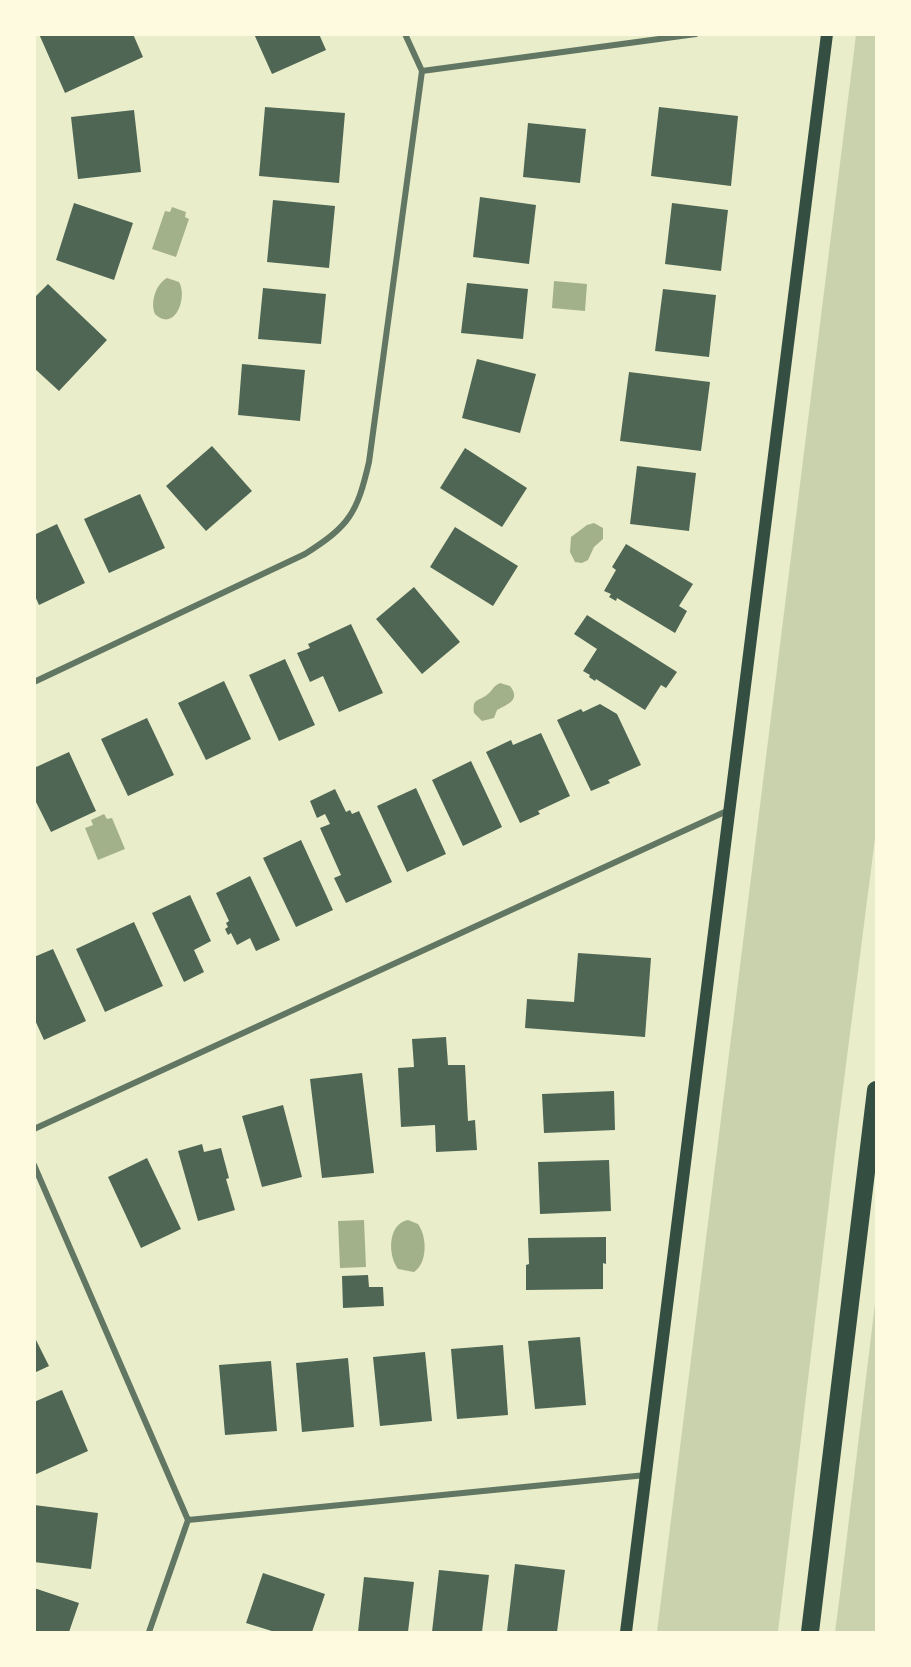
<!DOCTYPE html>
<style>
body{margin:0}
#map{position:relative;width:911px;height:1667px;overflow:hidden;background:#e9edc9;font-family:Cabin,sans-serif}
canvas{display:block}
.frame{position:absolute;inset:0;border:36px solid #fefae0;pointer-events:none}
</style>
<div id="map">
<canvas width="911" height="1667"></canvas>
<div class="frame"></div>
</div>
<script>
const ctx = document.querySelector('canvas').getContext('2d');
ctx.lineJoin = 'round';
function paint(path, color) {
  ctx.fillStyle = color;
  ctx.fill(path, 'evenodd');
}
function trace(path, color, width, dash) {
  ctx.strokeStyle = color;
  ctx.lineWidth = width;
  ctx.lineCap = dash ? 'butt' : 'round';
  ctx.setLineDash(dash || []);
  ctx.stroke(path);
}
paint(new Path2D(`
 M 856,35 L 876,35 L 876,831 L 838,1127 L 778,1632 L 657,1632 Z
 M 876,1295 L 876,1632 L 835,1632 L 840,1594 Z`), '#cad2ad');
paint(new Path2D(`
 M 172,207 L 186,212 L 185,217 L 189,219 L 176,257 L 152,249 L 165,211 L 170,212 Z
 M 167,278 L 179,282 C 188,297 175,333 155,314 C 150,302 156,284 167,278 Z
 M 554,281 L 587,284 L 585,311 L 552,308 Z
 M 594,523 L 603,528 L 603,539 L 594,547 L 588,560 L 582,563 L 575,562 L 570,552 L 571,537 L 587,525 Z
 M 500,683 L 510,686 C 521,700 508,704 497,710 L 494,718 L 482,721 L 474,713 C 472,697 479,702 488,694 C 493,690 493,686 500,683 Z
 M 104,814 L 107,819 L 112,818 L 125,849 L 98,860 L 85,828 L 93,825 L 91,820 Z
 M 364,1220 L 366,1267 L 340,1268 L 338,1221 Z
 M 408,1220 L 418,1224 C 427,1236 428,1263 414,1272 L 398,1269 C 388,1256 387,1224 408,1220 Z`), '#a3b18a');
paint(new Path2D(`
 M 39,34 L 133,34 L 143,57 L 65,93 Z
 M 254,34 L 319,34 L 326,50 L 272,74 Z
 M 265,107 L 345,113 L 339,183 L 259,176 Z
 M 659,107 L 738,116 L 731,186 L 651,176 Z
 M 134,110 L 141,172 L 78,179 L 71,117 Z
 M 528,123 L 586,129 L 580,183 L 523,177 Z
 M 480,197 L 536,205 L 529,264 L 473,257 Z
 M 273,200 L 335,206 L 329,268 L 267,262 Z
 M 74,203 L 133,223 L 114,280 L 56,260 Z
 M 672,203 L 728,210 L 721,271 L 665,264 Z
 M 467,283 L 528,289 L 523,339 L 461,333 Z
 M 48,284 L 107,340 L 59,391 L 34,368 L 34,298 Z
 M 263,288 L 326,294 L 321,344 L 258,339 Z
 M 663,289 L 716,295 L 709,357 L 655,351 Z
 M 477,359 L 536,374 L 520,433 L 462,418 Z
 M 242,364 L 305,370 L 300,421 L 238,415 Z
 M 629,372 L 710,382 L 701,451 L 620,441 Z
 M 212,446 L 252,491 L 206,531 L 166,486 Z
 M 465,448 L 527,488 L 502,527 L 440,488 Z
 M 637,466 L 696,473 L 689,531 L 630,524 Z
 M 140,494 L 165,548 L 109,573 L 84,519 Z
 M 57,524 L 85,583 L 39,605 L 34,594 L 34,535 Z
 M 455,527 L 518,566 L 493,606 L 430,567 Z
 M 626,544 L 693,584 L 679,606 L 687,611 L 675,633 L 617,598 L 616,601 L 609,597 L 611,594 L 604,591 L 616,570 L 612,567 Z
 M 414,587 L 460,642 L 422,674 L 376,619 Z
 M 587,615 L 677,672 L 666,688 L 661,685 L 645,710 L 596,679 L 595,681 L 589,677 L 590,675 L 583,671 L 597,649 L 574,634 Z
 M 351,624 L 383,693 L 339,712 L 323,676 L 310,682 L 297,653 L 310,648 L 308,644 Z
 M 285,659 L 315,725 L 279,741 L 249,675 Z
 M 224,681 L 251,739 L 206,760 L 178,703 Z
 M 600,704 L 617,714 L 641,765 L 608,780 L 610,783 L 591,791 L 557,720 L 581,709 L 583,712 Z
 M 147,718 L 174,775 L 128,796 L 101,739 Z
 M 541,733 L 570,796 L 538,811 L 540,814 L 520,823 L 486,752 L 511,740 L 513,745 Z
 M 69,752 L 96,811 L 51,832 L 34,798 L 34,768 Z
 M 471,761 L 502,827 L 463,846 L 432,780 Z
 M 416,788 L 446,854 L 407,872 L 377,806 Z
 M 335,789 L 346,812 L 350,810 L 352,814 L 359,811 L 392,882 L 346,903 L 334,878 L 341,875 L 320,828 L 330,824 L 325,814 L 317,818 L 310,801 Z
 M 301,840 L 333,910 L 296,927 L 263,858 Z
 M 250,876 L 280,940 L 256,951 L 250,938 L 237,945 L 231,933 L 228,935 L 225,929 L 228,927 L 226,923 L 229,921 L 216,893 Z
 M 190,895 L 211,941 L 194,950 L 204,972 L 184,982 L 152,913 Z
 M 134,922 L 163,986 L 105,1012 L 76,949 Z
 M 53,949 L 86,1021 L 44,1040 L 34,1018 L 34,957 Z
 M 578,953 L 651,958 L 645,1037 L 525,1028 L 527,999 L 574,1002 Z
 M 446,1037 L 448,1065 L 465,1065 L 468,1121 L 475,1120 L 477,1150 L 436,1152 L 435,1125 L 401,1127 L 398,1068 L 414,1067 L 412,1039 Z
 M 362,1073 L 374,1173 L 322,1178 L 310,1079 Z
 M 614,1091 L 615,1130 L 544,1133 L 542,1094 Z
 M 283,1105 L 302,1177 L 262,1187 L 242,1116 Z
 M 202,1144 L 204,1152 L 221,1148 L 229,1178 L 226,1179 L 235,1210 L 198,1221 L 178,1151 Z
 M 147,1158 L 181,1229 L 141,1248 L 108,1177 Z
 M 609,1160 L 611,1211 L 540,1214 L 538,1162 Z
 M 606,1237 L 606,1264 L 603,1263 L 603,1289 L 526,1290 L 526,1265 L 529,1264 L 528,1238 Z
 M 368,1275 L 369,1287 L 383,1287 L 384,1306 L 343,1308 L 342,1276 Z
 M 34,1336 L 49,1366 L 34,1373 Z
 M 580,1337 L 586,1405 L 535,1409 L 528,1341 Z
 M 503,1345 L 508,1415 L 457,1419 L 451,1349 Z
 M 425,1352 L 432,1421 L 380,1426 L 373,1357 Z
 M 348,1358 L 354,1427 L 302,1432 L 296,1363 Z
 M 271,1361 L 277,1431 L 225,1435 L 219,1365 Z
 M 62,1390 L 88,1451 L 34,1475 L 34,1402 Z
 M 34,1505 L 98,1513 L 91,1569 L 34,1562 Z
 M 515,1564 L 565,1570 L 557,1632 L 507,1632 Z
 M 439,1570 L 489,1575 L 482,1632 L 432,1632 Z
 M 263,1573 L 325,1594 L 312,1632 L 275,1632 L 246,1623 Z
 M 364,1577 L 414,1582 L 408,1632 L 358,1632 Z
 M 34,1588 L 79,1603 L 69,1632 L 34,1632 Z`), '#4f6655');
trace(new Path2D(`
 M 422,71 L 696,34
 M 34,682 L 305,554 C 349,526 357,514 369,462 L 422,71 L 405,34
 M 34,1129 L 729,810
 M 34,1165 L 188,1520 L 149,1632
 M 188,1520 L 646,1475`), '#617663', 6);
trace(new Path2D(`
 M 626,1632 L 827,34`), '#344e41', 12);
trace(new Path2D(`
 M 810,1632 L 876,1090`), '#344e41', 18);
</script>
